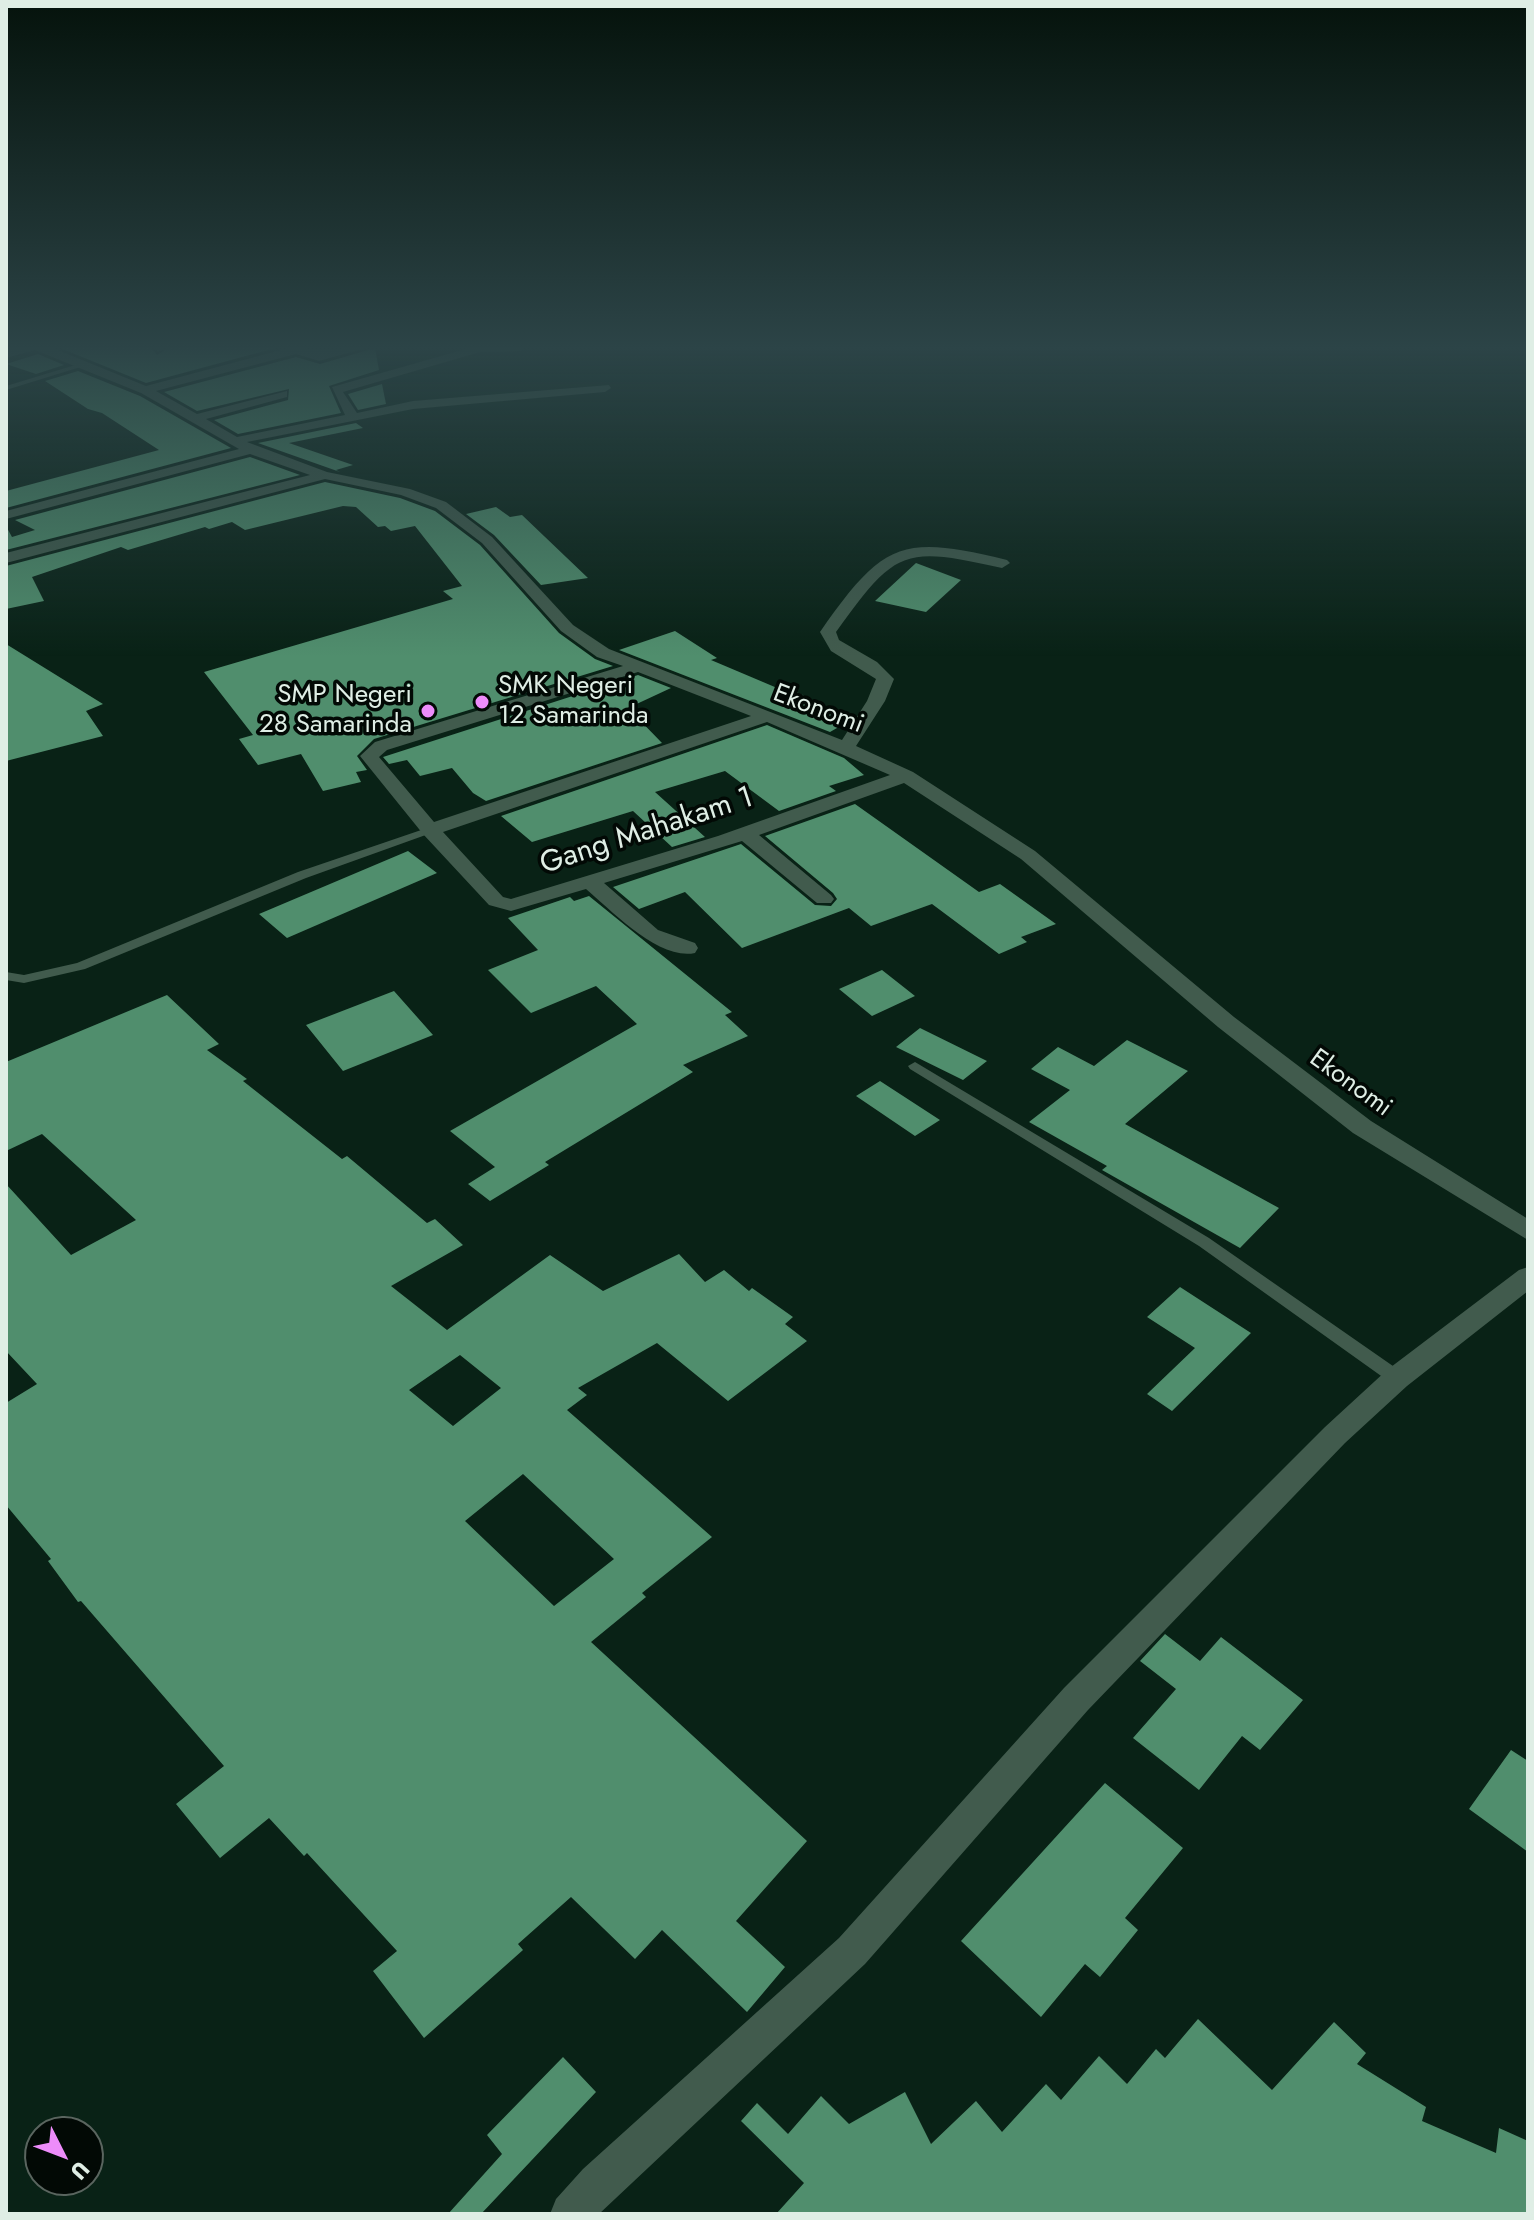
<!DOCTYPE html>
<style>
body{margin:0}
#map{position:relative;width:1534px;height:2220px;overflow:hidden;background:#092216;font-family:Jost,sans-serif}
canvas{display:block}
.frame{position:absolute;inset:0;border:8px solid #dfeee5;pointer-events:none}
.north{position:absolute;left:24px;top:2116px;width:80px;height:80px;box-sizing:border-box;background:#020905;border:2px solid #5a655f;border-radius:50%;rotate:132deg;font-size:22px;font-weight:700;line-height:32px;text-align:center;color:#dfeee5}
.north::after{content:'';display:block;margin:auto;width:28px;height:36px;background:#ed8cfa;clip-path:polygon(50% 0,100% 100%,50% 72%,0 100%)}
</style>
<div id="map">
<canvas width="1534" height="2220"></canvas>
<div class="frame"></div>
<div class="north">U</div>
</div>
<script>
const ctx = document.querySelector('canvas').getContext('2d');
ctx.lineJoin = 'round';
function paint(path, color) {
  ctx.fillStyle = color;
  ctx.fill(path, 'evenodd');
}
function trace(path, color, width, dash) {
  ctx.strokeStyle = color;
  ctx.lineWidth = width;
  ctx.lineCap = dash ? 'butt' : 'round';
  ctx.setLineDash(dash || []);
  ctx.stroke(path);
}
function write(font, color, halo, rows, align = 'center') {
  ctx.font = font + ' Jost,sans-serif';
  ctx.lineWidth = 7;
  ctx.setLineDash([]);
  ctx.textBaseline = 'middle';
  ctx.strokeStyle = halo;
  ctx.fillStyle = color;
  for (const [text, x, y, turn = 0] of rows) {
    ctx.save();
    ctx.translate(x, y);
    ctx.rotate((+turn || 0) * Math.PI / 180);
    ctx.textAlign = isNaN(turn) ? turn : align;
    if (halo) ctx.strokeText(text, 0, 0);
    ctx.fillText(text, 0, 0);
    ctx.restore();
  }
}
paint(new Path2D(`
 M 150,346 L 157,355 L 172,346 L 283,346 L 146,383 L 60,348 Z
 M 375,348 L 379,370 L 329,386 L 341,413 L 238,434 L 214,420 L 288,400 L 289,389 L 197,411 L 164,392 L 296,357 L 320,364 Z
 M 38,354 L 64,365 L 36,374 L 6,364 Z
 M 78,371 L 140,396 L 231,448 L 6,508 L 6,491 L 159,450 L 102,413 L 88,409 L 45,381 Z
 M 382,384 L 386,404 L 358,410 L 348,394 Z
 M 356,423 L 363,428 L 289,443 L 353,465 L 336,470 L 340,472 L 258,443 Z
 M 250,457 L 300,475 L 6,550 L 6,526 L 12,537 L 35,530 L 15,520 Z
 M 325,482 L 400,498 L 435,511 L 480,545 L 559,633 L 595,659 L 613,666 L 374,739 L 357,756 L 367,770 L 356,772 L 361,782 L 323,791 L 301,754 L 258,765 L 239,739 L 253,735 L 204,672 L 453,599 L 443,591 L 462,586 L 415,526 L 391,531 L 385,526 L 378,527 L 356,507 L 343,506 L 245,530 L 232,522 L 209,529 L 205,527 L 128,550 L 121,547 L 32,577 L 44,601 L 6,609 L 6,566 Z
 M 496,507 L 510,517 L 522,515 L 588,578 L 541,585 L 494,535 L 466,514 Z
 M 916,563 L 961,580 L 926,612 L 875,601 Z
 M 675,631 L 717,658 L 711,660 L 789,693 L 795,691 L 851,720 L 830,732 L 619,650 Z
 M 6,644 L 103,704 L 86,711 L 103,736 L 6,761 Z
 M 638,675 L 671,688 L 628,708 L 662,743 L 486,801 L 473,793 L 452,768 L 420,776 L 407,760 L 389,764 L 383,757 Z
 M 767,725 L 844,758 L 864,775 L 829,786 L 836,791 L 779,811 L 725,771 L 655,792 L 705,837 L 672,847 L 633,811 L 532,842 L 501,816 Z
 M 855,804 L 979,892 L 1000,884 L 1056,924 L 1021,937 L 1027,942 L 999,954 L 932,904 L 871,926 L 849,908 L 742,948 L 685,892 L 639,909 L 613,887 L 741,844 L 815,905 L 831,906 L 837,899 L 833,893 L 765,836 Z
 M 408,851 L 437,873 L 287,938 L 259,914 Z
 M 589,896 L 732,1012 L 725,1015 L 748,1036 L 683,1065 L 693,1072 L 545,1162 L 549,1165 L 490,1201 L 468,1184 L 495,1167 L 450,1131 L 637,1024 L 596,986 L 531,1013 L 488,970 L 538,950 L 508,918 L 570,897 L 574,901 Z
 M 882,970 L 915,996 L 872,1016 L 839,989 Z
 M 394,991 L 433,1035 L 343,1071 L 306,1025 Z
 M 167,995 L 219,1044 L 207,1050 L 247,1079 L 243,1081 L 342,1159 L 347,1156 L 427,1223 L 435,1219 L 463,1245 L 391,1286 L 447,1330 L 550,1255 L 603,1291 L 679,1254 L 705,1282 L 724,1270 L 749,1291 L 752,1288 L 793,1317 L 785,1324 L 807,1341 L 728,1401 L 657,1343 L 578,1388 L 587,1395 L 567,1410 L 712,1537 L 642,1593 L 646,1597 L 591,1642 L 807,1841 L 736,1921 L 785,1967 L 747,2012 L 662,1930 L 635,1959 L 571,1897 L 518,1944 L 523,1950 L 424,2038 L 373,1971 L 397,1951 L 307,1853 L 304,1856 L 269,1818 L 220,1858 L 176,1804 L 224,1766 L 81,1601 L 78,1602 L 48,1561 L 51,1559 L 6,1505 L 6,1403 L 37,1384 L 6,1351 L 6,1184 L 71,1255 L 136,1220 L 42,1134 L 6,1151 L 6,1062 ZM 460,1355 L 501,1388 L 453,1426 L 409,1390 ZM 523,1474 L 614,1559 L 554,1606 L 465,1521 Z
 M 920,1028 L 987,1061 L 963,1080 L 896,1047 Z
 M 1127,1040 L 1188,1071 L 1125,1124 L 1279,1208 L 1240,1248 L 1102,1170 L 1107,1166 L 1029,1122 L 1070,1090 L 1031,1069 L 1058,1047 L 1094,1066 Z
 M 880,1081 L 940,1120 L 915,1136 L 856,1096 Z
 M 1180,1287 L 1251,1333 L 1172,1411 L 1147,1394 L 1195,1348 L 1147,1317 Z
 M 1165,1634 L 1200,1661 L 1221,1637 L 1303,1700 L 1260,1750 L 1242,1736 L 1199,1790 L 1133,1738 L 1176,1689 L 1140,1661 Z
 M 1511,1750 L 1528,1761 L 1528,1852 L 1469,1809 Z
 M 1105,1783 L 1183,1848 L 1125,1918 L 1138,1930 L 1100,1977 L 1085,1964 L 1041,2017 L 961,1941 Z
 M 1198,2019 L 1272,2090 L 1334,2022 L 1366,2053 L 1357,2064 L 1426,2107 L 1422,2121 L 1496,2153 L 1499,2128 L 1528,2141 L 1528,2214 L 776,2214 L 804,2183 L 741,2121 L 757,2103 L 788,2134 L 821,2096 L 849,2124 L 905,2092 L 931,2144 L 976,2101 L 1002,2132 L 1046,2084 L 1061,2100 L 1099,2056 L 1127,2084 L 1156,2049 L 1165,2058 Z
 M 563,2057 L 596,2092 L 481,2214 L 448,2214 L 502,2154 L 487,2135 Z`), '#508e6d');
paint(new Path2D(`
 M 85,362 L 87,365 L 6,390 L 6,386 Z
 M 430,827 L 436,830 L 434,832 L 306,878 L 85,969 L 24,983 L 6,980 L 6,972 L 24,975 L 77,963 L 298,872 Z
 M 915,1062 L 1209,1238 L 1403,1373 L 1405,1378 L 1403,1383 L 1397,1384 L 1391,1383 L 1199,1246 L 910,1069 L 908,1066 Z`), '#415b4d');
paint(new Path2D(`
 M 21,346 L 48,346 L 146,386 L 296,346 C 328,355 341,346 373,346 L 319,361 L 296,354 L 156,391 L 197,414 L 287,391 L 287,397 L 206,419 L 237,437 L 345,415 L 332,387 L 476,346 L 526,347 L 520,351 L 480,352 L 343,392 L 357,413 L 413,401 L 609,385 L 611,388 L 605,392 L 413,409 L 247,442 L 327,472 L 410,489 L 446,502 L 492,537 L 573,625 L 609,649 L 842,740 L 867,701 L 876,679 L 831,651 L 820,632 C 883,542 901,534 1007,560 L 1010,563 L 1002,568 C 904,546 896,548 836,632 L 839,640 L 877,662 L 894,679 L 885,701 L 856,746 L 913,772 L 1035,851 L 1234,1017 L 1371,1121 L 1528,1219 L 1528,1240 L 1353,1133 L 1218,1027 L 1021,859 L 904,783 L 759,835 L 831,895 L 834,899 L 831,903 L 817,903 L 742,841 L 604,883 L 658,930 L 695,943 L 698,948 L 695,953 C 659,961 611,910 586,889 L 511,911 L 489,905 L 423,834 L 360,756 L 375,742 L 623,666 L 597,657 L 561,631 L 482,543 L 436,508 L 401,495 L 325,479 L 6,563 L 6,553 L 310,475 L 250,454 L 6,519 L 6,511 L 239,449 L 141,393 L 35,350 L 6,358 L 6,350 ZM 638,672 L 751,716 L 434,822 L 379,757 L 387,750 ZM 767,722 L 890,775 L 718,836 L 511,899 L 503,897 L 443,832 Z
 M 153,346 L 169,346 L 158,352 Z
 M 1528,1267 L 1528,1291 L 1407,1386 L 1345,1443 L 1088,1710 L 865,1964 L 599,2214 L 550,2214 L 556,2199 L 583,2169 L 839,1938 L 1064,1688 L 1325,1427 L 1387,1370 L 1519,1270 Z`), '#415b4d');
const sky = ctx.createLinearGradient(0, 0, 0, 657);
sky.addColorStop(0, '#05130c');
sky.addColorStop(0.53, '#2c4447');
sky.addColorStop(1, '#2c444700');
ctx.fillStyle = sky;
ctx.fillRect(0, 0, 1534, 657);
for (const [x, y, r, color] of [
 [482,702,8,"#ed8cfa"],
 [428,711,8,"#ed8cfa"]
]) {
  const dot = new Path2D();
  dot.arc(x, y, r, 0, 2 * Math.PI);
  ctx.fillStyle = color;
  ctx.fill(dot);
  trace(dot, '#020905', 3);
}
write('26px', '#dfeee5', '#020905', [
 ["SMK Negeri",498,687],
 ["12 Samarinda",498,717],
 ["SMP Negeri",412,696,"right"],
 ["28 Samarinda",412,726,"right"]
], 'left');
write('26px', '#dfeee5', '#020905', [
 ["Ekonomi",818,710,21],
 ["Ekonomi",1350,1084,36]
]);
write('30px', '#dfeee5', '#020905', [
 ["Gang Mahakam 1",647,832,-18]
]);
</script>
